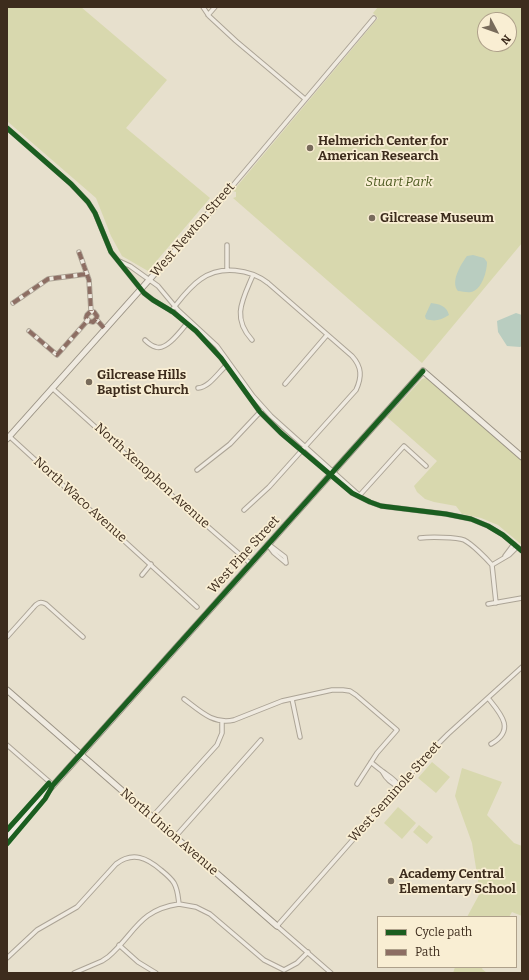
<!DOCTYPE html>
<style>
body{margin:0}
#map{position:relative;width:529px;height:980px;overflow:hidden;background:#e7e0cd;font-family:Bitter,serif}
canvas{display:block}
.frame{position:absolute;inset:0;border:8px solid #3d2c1d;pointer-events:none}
.legend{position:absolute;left:377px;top:916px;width:140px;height:52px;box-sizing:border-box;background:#f9eed3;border:1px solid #aea08a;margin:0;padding:5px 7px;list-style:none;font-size:12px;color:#3d2c1d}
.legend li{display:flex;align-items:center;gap:8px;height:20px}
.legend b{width:20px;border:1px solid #aea08a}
.north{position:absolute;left:477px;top:12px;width:40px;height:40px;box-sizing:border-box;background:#f9eed3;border:1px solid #aea08a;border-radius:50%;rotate:131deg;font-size:11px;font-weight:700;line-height:16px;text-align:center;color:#3d2c1d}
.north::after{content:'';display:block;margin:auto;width:14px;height:18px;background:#786b5b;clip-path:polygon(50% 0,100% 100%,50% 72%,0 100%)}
</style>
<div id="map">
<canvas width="529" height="980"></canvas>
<div class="frame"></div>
<ul class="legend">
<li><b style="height:5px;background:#1b5e20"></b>Cycle path</li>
<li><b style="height:5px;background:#8d6e63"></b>Path</li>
</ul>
<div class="north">N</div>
</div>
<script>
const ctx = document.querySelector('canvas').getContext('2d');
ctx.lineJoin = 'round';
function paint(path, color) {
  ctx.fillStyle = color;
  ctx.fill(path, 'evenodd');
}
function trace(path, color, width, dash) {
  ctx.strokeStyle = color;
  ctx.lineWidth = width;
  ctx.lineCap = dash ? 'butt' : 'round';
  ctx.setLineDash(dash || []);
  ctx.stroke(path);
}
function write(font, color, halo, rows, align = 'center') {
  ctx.font = font + ' Bitter,serif';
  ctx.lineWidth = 3.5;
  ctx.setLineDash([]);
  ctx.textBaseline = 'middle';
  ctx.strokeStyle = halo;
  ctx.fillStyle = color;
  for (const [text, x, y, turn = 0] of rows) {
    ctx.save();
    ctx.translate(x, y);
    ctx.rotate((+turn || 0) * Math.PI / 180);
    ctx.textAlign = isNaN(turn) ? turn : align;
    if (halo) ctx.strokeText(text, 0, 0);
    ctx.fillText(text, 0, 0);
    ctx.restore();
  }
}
paint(new Path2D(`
 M 7,7 L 81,7 L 167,80 L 126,128 L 210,198 L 148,271 L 122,256 L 111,236 L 96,198 L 7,121 Z
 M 378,7 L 522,7 L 522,243 L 422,363 L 233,198 L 236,197 L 236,192 L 233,191 L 378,18 L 373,13 ZM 485,20 L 509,20 L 509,44 L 485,44 Z
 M 426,378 L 430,379 L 522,460 L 522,545 L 498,525 L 481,518 L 462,514 L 456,506 L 434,502 L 425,499 L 417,492 L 414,486 L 437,461 L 387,417 L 422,379 Z
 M 432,762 L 450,777 L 436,793 L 418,778 Z
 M 462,768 L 502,782 L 487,815 L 514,843 L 522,846 L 522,916 L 512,912 L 509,917 L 467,917 L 480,893 L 472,843 L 455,796 Z
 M 398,807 L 416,823 L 402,839 L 384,823 Z
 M 419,825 L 433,837 L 427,844 L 413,832 Z
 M 455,967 L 483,967 L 482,969 L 487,973 L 453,973 Z`), '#d8d8ae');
paint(new Path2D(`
 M 473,255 L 484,258 L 487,262 C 487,271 482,290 471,292 C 467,293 462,291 458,291 C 450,282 461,264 467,256 Z
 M 431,303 C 439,304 447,306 449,315 C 441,320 435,322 426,319 L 425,316 Z
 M 516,313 L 522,315 L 522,346 L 520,347 L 507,346 L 498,332 L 497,321 Z`), '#b9cdc0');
const street = new Path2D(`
 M 203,7 L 209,16 L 236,41 L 305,99
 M 208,15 L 215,7
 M 7,128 L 71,184 L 88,202 L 95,213 L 111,252 L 144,293 L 153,300 L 173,312 L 196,331 L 221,358 L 260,412 L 281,433 L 352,493 L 370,502 L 381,506 L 446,514 L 471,519 L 488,526 L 503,535 L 522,551
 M 224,196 L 374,18
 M 227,245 L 227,270
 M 79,252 L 89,280 L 91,311
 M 119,261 L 130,266 L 158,286 L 178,310 L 217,346 L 253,396 L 271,416 L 359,495
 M 13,303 L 48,279 L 87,274
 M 171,311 C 180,300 189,287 201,279 C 221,265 250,269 268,283 L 352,356 C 362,367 362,377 356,390 L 269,487 L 244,510
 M 96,319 L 93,322 L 89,321 L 86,318 L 87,315 L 90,312 L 94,312 L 97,316 L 96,319 L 105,329
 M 29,331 L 57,355 L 88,320
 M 145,340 C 148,343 152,346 156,347 C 167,351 182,329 189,321
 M 252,340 C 231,317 243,299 253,275
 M 285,384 L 327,335
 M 52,388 L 161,486 L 251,564
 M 198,388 C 210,387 219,371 228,364
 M 9,436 L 89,509 L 197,607
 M 197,470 L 230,444 L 261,411
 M 359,496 L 404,446 L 426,466
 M 420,538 C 429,537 457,537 464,540 C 472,544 486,558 492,565 L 496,603
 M 268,544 L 285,557 L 286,563
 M 268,545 L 274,553 L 286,563
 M 505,556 L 514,544
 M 492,565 L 509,555 L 517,547
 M 142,575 L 151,564
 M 488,604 L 522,598
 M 7,637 L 33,608 C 37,603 40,601 46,604 L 83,637
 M 488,698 C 501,714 516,730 491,744
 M 184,699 C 199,710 213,725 234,720 L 282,701 L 332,690 L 343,690 L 350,691 L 356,695 L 397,730 L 377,753 L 357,784
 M 292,699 L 300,737
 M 7,745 L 53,785
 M 371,762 C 374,765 378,768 382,771 C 389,776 395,779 400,787
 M 382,771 C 386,779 391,784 400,787
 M 152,817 L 217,745 L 222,733 L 222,721
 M 175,837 L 261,740
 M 119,945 L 138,962 L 156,973
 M 7,958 L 37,930 L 77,907 L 116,864 C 133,851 147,858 161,870 C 166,874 171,878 174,883 C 178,890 178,897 179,904 L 196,907 L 210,914 L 264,960 L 284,970 L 297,963 L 308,952
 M 74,973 L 102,961 L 108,957 C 135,934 138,910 179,904
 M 331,973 L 277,926 L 430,752 L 448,734 L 522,667`);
const secondary = new Path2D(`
 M 7,439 L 224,196
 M 7,690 L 277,926
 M 7,837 L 423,371 L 522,457`);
trace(street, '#aca496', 5.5);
trace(secondary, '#9c9486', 7);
trace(street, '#efeae0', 3.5);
trace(secondary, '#efeae0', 5);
trace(new Path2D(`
 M 79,252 L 89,280 L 91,311
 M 13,303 L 48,279 L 87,274
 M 96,319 L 93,322 L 89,321 L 86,318 L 87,315 L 90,312 L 94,312 L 97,316 L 96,319 L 105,329
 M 29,331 L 57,355 L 88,320`), '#8d6e63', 4, [8, 4]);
trace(new Path2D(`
 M 7,128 L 71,184 L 88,202 L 95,213 L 111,252 L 144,293 L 153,300 L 173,312 L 196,331 L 221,358 L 260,412 L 281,433 L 352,493 L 370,502 L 381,506 L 446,514 L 471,519 L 488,526 L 503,535 L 522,551
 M 7,830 L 49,783
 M 7,844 L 45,799 L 53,785 L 423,371`), '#1b5e20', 5);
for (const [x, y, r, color] of [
 [310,148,4,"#786b5b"],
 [372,218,4,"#786b5b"],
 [89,382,4,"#786b5b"],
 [391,881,4,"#786b5b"]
]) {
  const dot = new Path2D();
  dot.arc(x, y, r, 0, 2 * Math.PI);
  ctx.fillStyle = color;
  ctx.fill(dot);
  trace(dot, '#f9eed3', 1.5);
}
write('bold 13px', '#3d2c1d', '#f9eed3', [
 ["Helmerich Center for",318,141],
 ["American Research",318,156],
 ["Gilcrease Museum",380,218],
 ["Gilcrease Hills",97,375],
 ["Baptist Church",97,390],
 ["Academy Central",399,874],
 ["Elementary School",399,889]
], 'left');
write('italic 13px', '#4d5b21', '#f9eed3', [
 ["Stuart Park",399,182]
]);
write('13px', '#3d2c1d', '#f9eed3', [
 ["West Newton Street",193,230,-49],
 ["North Xenophon Avenue",152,476,42],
 ["North Waco Avenue",80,500,42],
 ["West Pine Street",244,555,-48],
 ["West Seminole Street",395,792,-48],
 ["North Union Avenue",169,832,41]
]);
</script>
